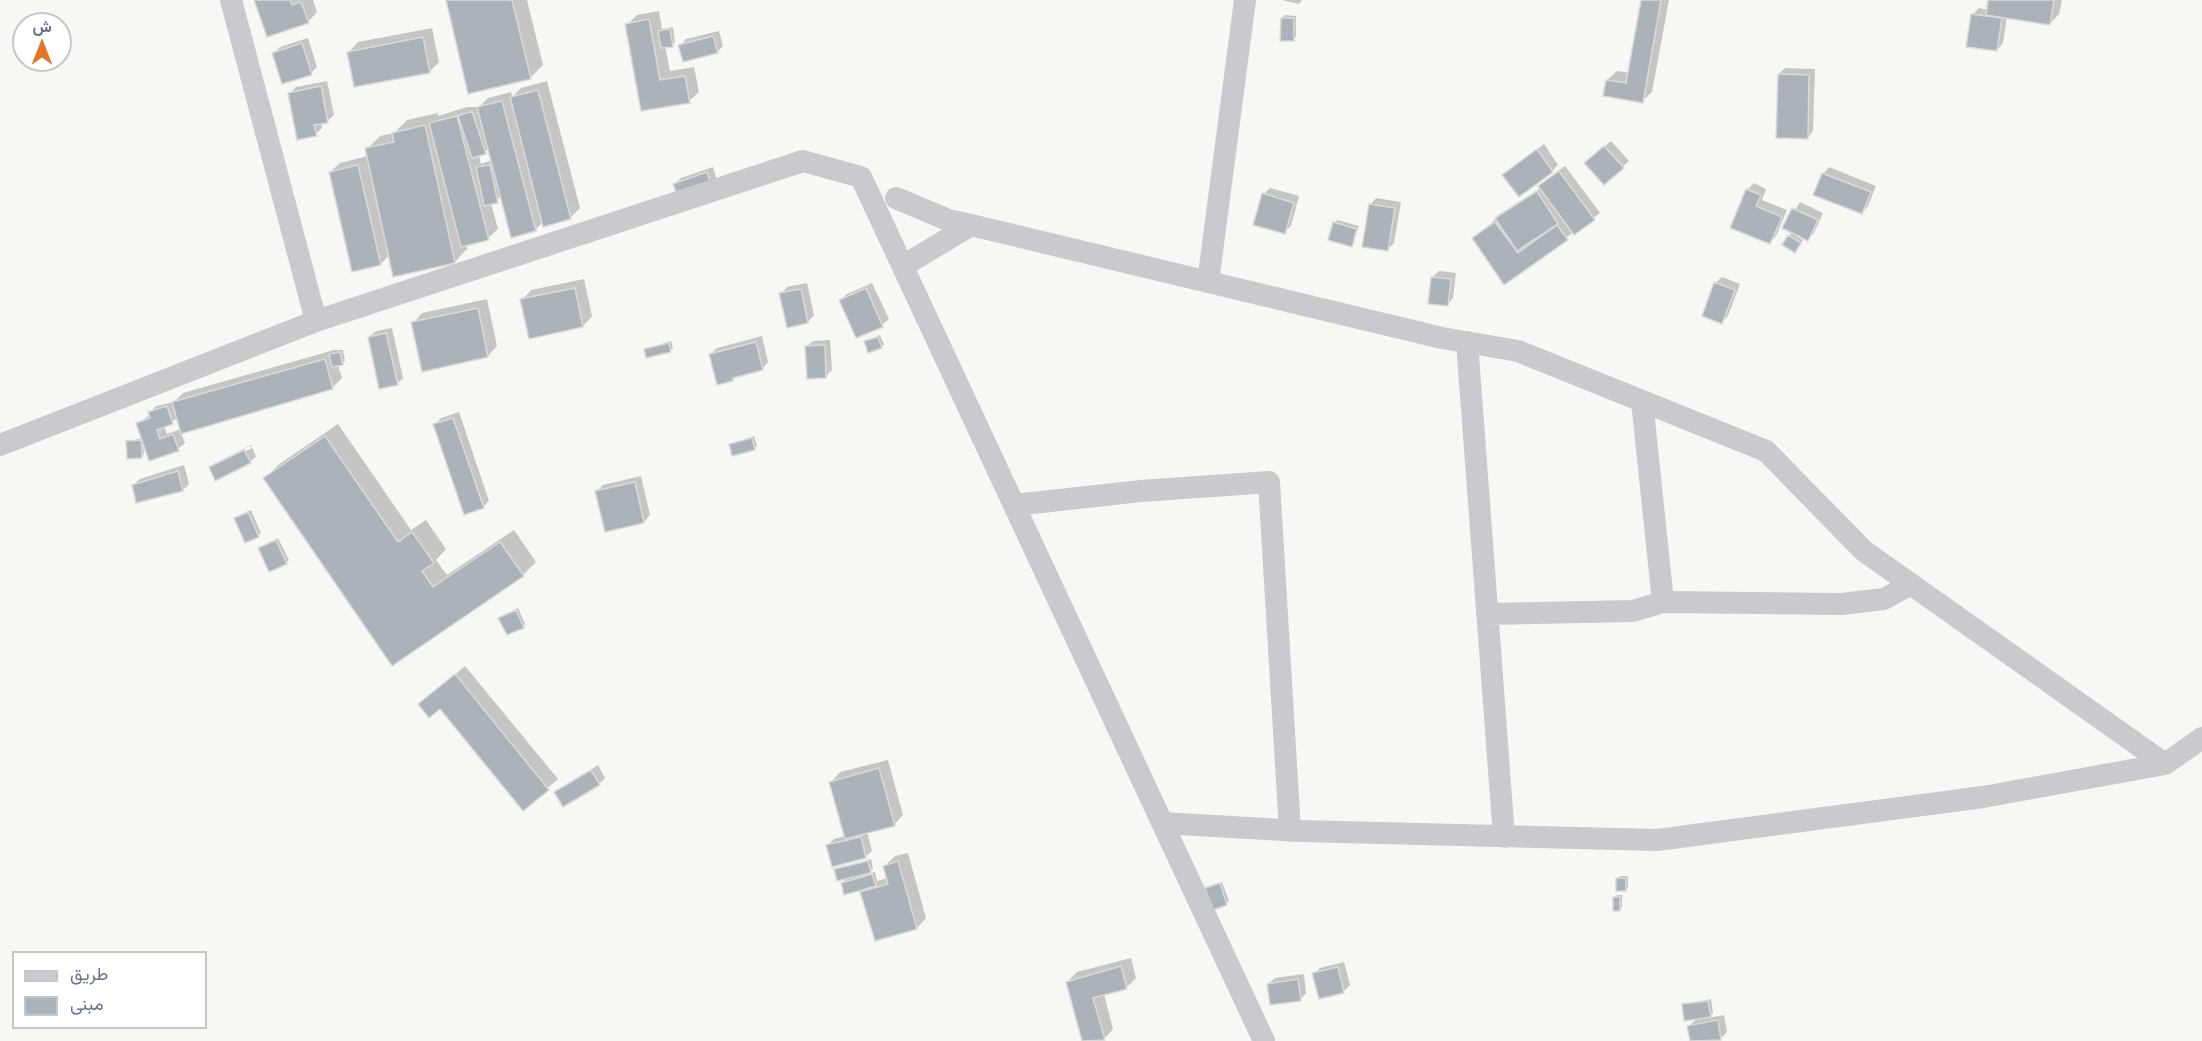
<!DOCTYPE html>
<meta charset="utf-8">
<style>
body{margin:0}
#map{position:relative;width:2202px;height:1041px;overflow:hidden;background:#f7f7f4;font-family:"Asap Condensed",Vazirmatn,sans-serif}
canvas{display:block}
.legend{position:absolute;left:12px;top:951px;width:195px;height:78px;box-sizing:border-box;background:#fff;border:2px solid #c2c7cf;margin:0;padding:8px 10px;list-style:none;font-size:18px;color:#667286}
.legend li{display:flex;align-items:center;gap:12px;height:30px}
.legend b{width:30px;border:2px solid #c2c7cf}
.north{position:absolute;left:12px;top:12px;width:60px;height:60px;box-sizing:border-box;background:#fff;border:2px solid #c2c7cf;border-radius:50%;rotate:0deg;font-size:16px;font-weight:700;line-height:24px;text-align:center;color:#667286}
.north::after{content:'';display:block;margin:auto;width:21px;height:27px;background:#e57627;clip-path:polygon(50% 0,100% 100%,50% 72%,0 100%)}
</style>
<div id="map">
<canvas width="2202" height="1041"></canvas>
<ul class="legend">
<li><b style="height:8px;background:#c8cace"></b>طريق</li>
<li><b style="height:16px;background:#acb2ba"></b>مبنى</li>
</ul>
<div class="north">ش</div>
</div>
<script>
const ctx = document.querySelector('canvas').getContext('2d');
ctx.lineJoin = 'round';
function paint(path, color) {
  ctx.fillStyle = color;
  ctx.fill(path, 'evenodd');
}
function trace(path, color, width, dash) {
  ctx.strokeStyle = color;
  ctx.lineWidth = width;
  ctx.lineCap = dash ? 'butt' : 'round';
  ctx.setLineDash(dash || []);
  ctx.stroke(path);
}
paint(new Path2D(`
 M 256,0 L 313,0 L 317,12 L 308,22 Z
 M 448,0 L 527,0 L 543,65 L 530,78 Z
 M 1282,0 L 1302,0 L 1299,4 Z
 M 1643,0 L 1669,0 L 1652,92 L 1642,101 L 1607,80 L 1617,71 L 1630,73 Z
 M 1990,0 L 2062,0 L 2059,14 L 2050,24 L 2007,17 L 2003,43 L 1997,50 L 1972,15 L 1979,8 L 1988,10 Z
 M 659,11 L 662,29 L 673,27 L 675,43 L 665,46 L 670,71 L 694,67 L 699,92 L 689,101 L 642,110 L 627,25 L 637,15 Z
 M 1285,15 L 1296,16 L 1296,37 L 1293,40 L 1282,18 Z
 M 432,28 L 439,62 L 429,72 L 349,52 L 358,42 Z
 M 719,31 L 723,46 L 717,52 L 680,46 L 686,39 Z
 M 308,38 L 317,67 L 311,73 L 274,53 L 280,47 Z
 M 1785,68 L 1815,69 L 1813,131 L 1807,138 L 1779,74 Z
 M 327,81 L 334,115 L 327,121 L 321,122 L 322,128 L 316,134 L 290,93 L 296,87 Z
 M 547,81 L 580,208 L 570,218 L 544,221 L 535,230 L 502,196 L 491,203 L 498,229 L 488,238 L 466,244 L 467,249 L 455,262 L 390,254 L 381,264 L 330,172 L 340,163 L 368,156 L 367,149 L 380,136 L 394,133 L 407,120 L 438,113 L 438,116 L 467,107 L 479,107 L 488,98 L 511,92 L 512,97 L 521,88 ZM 489,149 L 492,160 L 481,164 L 479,155 Z
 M 1611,141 L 1629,161 L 1604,183 L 1593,157 Z
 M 1544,144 L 1558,165 L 1552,171 L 1504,175 Z
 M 1565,166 L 1600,213 L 1505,282 L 1474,238 L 1504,212 L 1541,188 L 1546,180 Z
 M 713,167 L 717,180 L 675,184 L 681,178 Z
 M 1829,167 L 1876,186 L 1868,206 L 1862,213 L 1823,174 Z
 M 1754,183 L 1766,189 L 1762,200 L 1787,210 L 1776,236 L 1770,243 L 1747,190 Z
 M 1270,188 L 1299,196 L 1291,226 L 1284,232 L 1264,194 Z
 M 1376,198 L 1401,202 L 1394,243 L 1388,249 L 1370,205 Z
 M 1800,202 L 1823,213 L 1814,233 L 1808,239 L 1797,234 L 1796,236 L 1803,240 L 1795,251 L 1789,236 L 1793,232 L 1784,228 Z
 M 1337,220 L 1359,226 L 1351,245 L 1330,239 Z
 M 1439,271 L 1456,273 L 1453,298 L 1447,305 L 1433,277 Z
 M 1722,277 L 1740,284 L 1728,316 L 1722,322 L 1715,283 Z
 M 584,279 L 592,316 L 583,326 L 522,300 L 531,290 Z
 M 807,283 L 814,315 L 808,322 L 781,294 L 787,287 Z
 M 872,283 L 889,319 L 882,325 L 857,336 L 841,300 L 847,294 Z
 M 487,299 L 497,346 L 488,356 L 413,323 L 422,313 Z
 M 392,328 L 403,378 L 397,384 L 369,337 L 376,331 Z
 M 880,335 L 884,344 L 881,347 L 866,342 Z
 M 762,336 L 768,362 L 762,369 L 737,375 L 732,380 L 710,354 L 717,348 Z
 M 830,340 L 832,370 L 826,376 L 806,347 L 813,341 Z
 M 671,341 L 673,348 L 670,351 L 646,349 Z
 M 334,350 L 343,350 L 345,361 L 338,365 L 342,378 L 332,388 L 181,433 L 185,443 L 178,449 L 149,459 L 143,444 L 144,454 L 141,457 L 127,442 L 142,438 L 137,424 L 150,415 L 149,413 L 156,406 L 174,402 L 183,393 ZM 178,418 L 181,429 L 167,434 L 164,426 Z
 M 459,412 L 489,501 L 483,507 L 434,425 L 441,418 Z
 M 338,424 L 411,530 L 426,520 L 446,549 L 436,560 L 447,575 L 514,530 L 536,562 L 523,575 L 392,664 L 265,478 L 278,465 Z
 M 754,436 L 757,446 L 754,448 L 731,444 Z
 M 251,445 L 256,456 L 250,462 L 210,468 L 216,462 L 216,466 L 252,448 L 250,446 L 216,462 Z
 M 184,465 L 189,484 L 183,490 L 133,485 L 140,479 Z
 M 641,476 L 650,515 L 644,522 L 597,491 L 603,485 Z
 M 251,510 L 261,533 L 246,541 L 235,519 Z
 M 278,538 L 289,560 L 286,563 L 260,548 Z
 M 518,608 L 525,624 L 523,627 L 500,618 Z
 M 465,666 L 558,779 L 523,809 L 441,707 L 420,704 Z
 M 888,760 L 903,815 L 894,825 L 867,832 L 872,851 L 865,857 L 828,845 L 834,839 L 846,836 L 831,782 L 840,772 Z
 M 598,765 L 605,778 L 599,784 L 556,792 Z
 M 908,853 L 926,918 L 917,928 L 876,939 L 862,892 L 867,887 L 842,883 L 849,876 L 836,870 L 871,859 L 873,869 L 867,874 L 875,872 L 877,881 L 888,878 L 885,866 L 895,856 Z
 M 1620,876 L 1628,876 L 1628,887 L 1626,890 L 1618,878 Z
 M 1222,882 L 1229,901 L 1226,904 L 1207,888 Z
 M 1617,895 L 1622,895 L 1622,907 L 1619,909 L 1614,898 Z
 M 1131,958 L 1136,978 L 1127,987 L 1104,994 L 1113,1029 L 1104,1039 L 1084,1041 L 1067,982 L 1077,972 Z
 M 1344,962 L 1350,985 L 1344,991 L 1320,997 L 1314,974 L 1320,968 Z
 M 1304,974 L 1306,993 L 1300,1000 L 1268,984 L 1275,978 Z
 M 1711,999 L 1713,1013 L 1708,1018 L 1724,1015 L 1727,1032 L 1720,1039 L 1691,1041 L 1688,1027 L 1697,1018 L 1683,1005 Z`), '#0003');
const building = new Path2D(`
 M 254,0 L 290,0 L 292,5 L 301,2 L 309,23 L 267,37 Z
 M 446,0 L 512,0 L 531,79 L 468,94 Z
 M 1641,0 L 1661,0 L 1643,103 L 1603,96 L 1606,80 L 1626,83 Z
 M 1988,0 L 2054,0 L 2050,25 L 1986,15 Z
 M 1971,14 L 2002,18 L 1997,51 L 1966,47 Z
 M 1281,18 L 1294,18 L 1294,41 L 1280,41 Z
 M 649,19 L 660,80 L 685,76 L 690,103 L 641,111 L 625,24 Z
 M 670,29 L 673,47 L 661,48 L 658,31 Z
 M 713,36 L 718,53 L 683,62 L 678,45 Z
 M 423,37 L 430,73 L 354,87 L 347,52 Z
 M 302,43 L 312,75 L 282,84 L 272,53 Z
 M 1778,74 L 1809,75 L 1808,139 L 1776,138 Z
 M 321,86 L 328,123 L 314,125 L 317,136 L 297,140 L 288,93 Z
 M 538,90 L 571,219 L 543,227 L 510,97 Z
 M 502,101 L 536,231 L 511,238 L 477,107 Z
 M 472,111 L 486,154 L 472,158 L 458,116 Z
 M 457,116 L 489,240 L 461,247 L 429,123 Z
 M 425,125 L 455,263 L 393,277 L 365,148 L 394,142 L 392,133 Z
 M 1604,146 L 1624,168 L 1604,185 L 1584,163 Z
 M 1537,149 L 1553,172 L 1519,197 L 1502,175 Z
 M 358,165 L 381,265 L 352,272 L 329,172 Z
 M 490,165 L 498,203 L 484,206 L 476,167 Z
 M 1559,171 L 1595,220 L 1574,235 L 1538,186 Z
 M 707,172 L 712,188 L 679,200 L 673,184 Z
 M 1822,173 L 1871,192 L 1862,214 L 1813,195 Z
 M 1746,189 L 1761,195 L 1756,206 L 1782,217 L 1770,244 L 1730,228 Z
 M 1537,191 L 1558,224 L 1517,251 L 1495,218 Z
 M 1262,193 L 1294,203 L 1285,234 L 1253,225 Z
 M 1369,204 L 1395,208 L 1388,251 L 1362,247 Z
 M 1792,208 L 1818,220 L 1808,241 L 1782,228 Z
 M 1333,222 L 1357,229 L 1352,247 L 1328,240 Z
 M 1495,222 L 1518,253 L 1557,225 L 1568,240 L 1504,285 L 1472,238 Z
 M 1788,235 L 1801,243 L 1795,253 L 1782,245 Z
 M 1431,277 L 1451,279 L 1448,306 L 1428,304 Z
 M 1714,282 L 1735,290 L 1722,324 L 1702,316 Z
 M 575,288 L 583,327 L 529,339 L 520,299 Z
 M 866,288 L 883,327 L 856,338 L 839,300 Z
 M 801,289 L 808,323 L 787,328 L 779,293 Z
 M 478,308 L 488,357 L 422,372 L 411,322 Z
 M 386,333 L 398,385 L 379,389 L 368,337 Z
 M 878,337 L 882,348 L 868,353 L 864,341 Z
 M 756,342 L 763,370 L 733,378 L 733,381 L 717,385 L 709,354 Z
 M 669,343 L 671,352 L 646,358 L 644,349 Z
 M 825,345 L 826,378 L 807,379 L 805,346 Z
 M 340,352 L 343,365 L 332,367 L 329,354 Z
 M 325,359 L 333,389 L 181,434 L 172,402 Z
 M 167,406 L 173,424 L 157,430 L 160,439 L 173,434 L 179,451 L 149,461 L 136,423 L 150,418 L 148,412 Z
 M 453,418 L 484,508 L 464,515 L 433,424 Z
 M 325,436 L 398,542 L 412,532 L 434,563 L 422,571 L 433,587 L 500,542 L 524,576 L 392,666 L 263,478 Z
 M 752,438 L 755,450 L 732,456 L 729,444 Z
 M 141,440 L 142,458 L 127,459 L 126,441 Z
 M 244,450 L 251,463 L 215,481 L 209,467 Z
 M 178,471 L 183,491 L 136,503 L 132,485 Z
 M 635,482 L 644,523 L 605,532 L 595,491 Z
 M 248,512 L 259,537 L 245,543 L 234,518 Z
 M 276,540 L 287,564 L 269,572 L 258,548 Z
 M 516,610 L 524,628 L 507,635 L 498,618 Z
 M 455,674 L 549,790 L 523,811 L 440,709 L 429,718 L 418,704 Z
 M 879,768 L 895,826 L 845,839 L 829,782 Z
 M 591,770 L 600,785 L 563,807 L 554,792 Z
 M 861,837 L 866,858 L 832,867 L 826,845 Z
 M 868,861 L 871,873 L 837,881 L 834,869 Z
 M 898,861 L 917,929 L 875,941 L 860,892 L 888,884 L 883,866 Z
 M 872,874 L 876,886 L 844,895 L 841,883 Z
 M 1616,878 L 1626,878 L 1626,891 L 1616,891 Z
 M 1220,883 L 1227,905 L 1213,910 L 1205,888 Z
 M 1613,897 L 1620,897 L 1620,911 L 1613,911 Z
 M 1121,966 L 1127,989 L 1093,998 L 1105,1040 L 1082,1041 L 1066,982 Z
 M 1338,967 L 1344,993 L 1319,999 L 1312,973 Z
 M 1298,979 L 1301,1001 L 1270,1005 L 1267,984 Z
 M 1708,1001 L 1711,1017 L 1684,1021 L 1682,1004 Z
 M 1718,1020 L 1721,1040 L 1690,1041 L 1687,1026 Z`);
paint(building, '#acb2ba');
trace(building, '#d9d9d7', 1.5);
trace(new Path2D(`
 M 231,0 L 316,321
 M 896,198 L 948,220 L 971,225
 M 903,266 L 971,225 L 1442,338 L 1518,351 L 1766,451 L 1864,551 L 2165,764
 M 1208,282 L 1245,0
 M 1467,342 L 1504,837
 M 1642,401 L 1663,602
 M 0,445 L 316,321 L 803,161 L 861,177 L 1264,1041
 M 1014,505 L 1141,491 L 1269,482 L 1290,831
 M 1487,614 L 1633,611 L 1663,602 L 1841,604 L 1884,599 L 1911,584
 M 1162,823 L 1301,831 L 1657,840 L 1983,797 L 2165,764 L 2202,738`), '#c8cace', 22);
</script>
